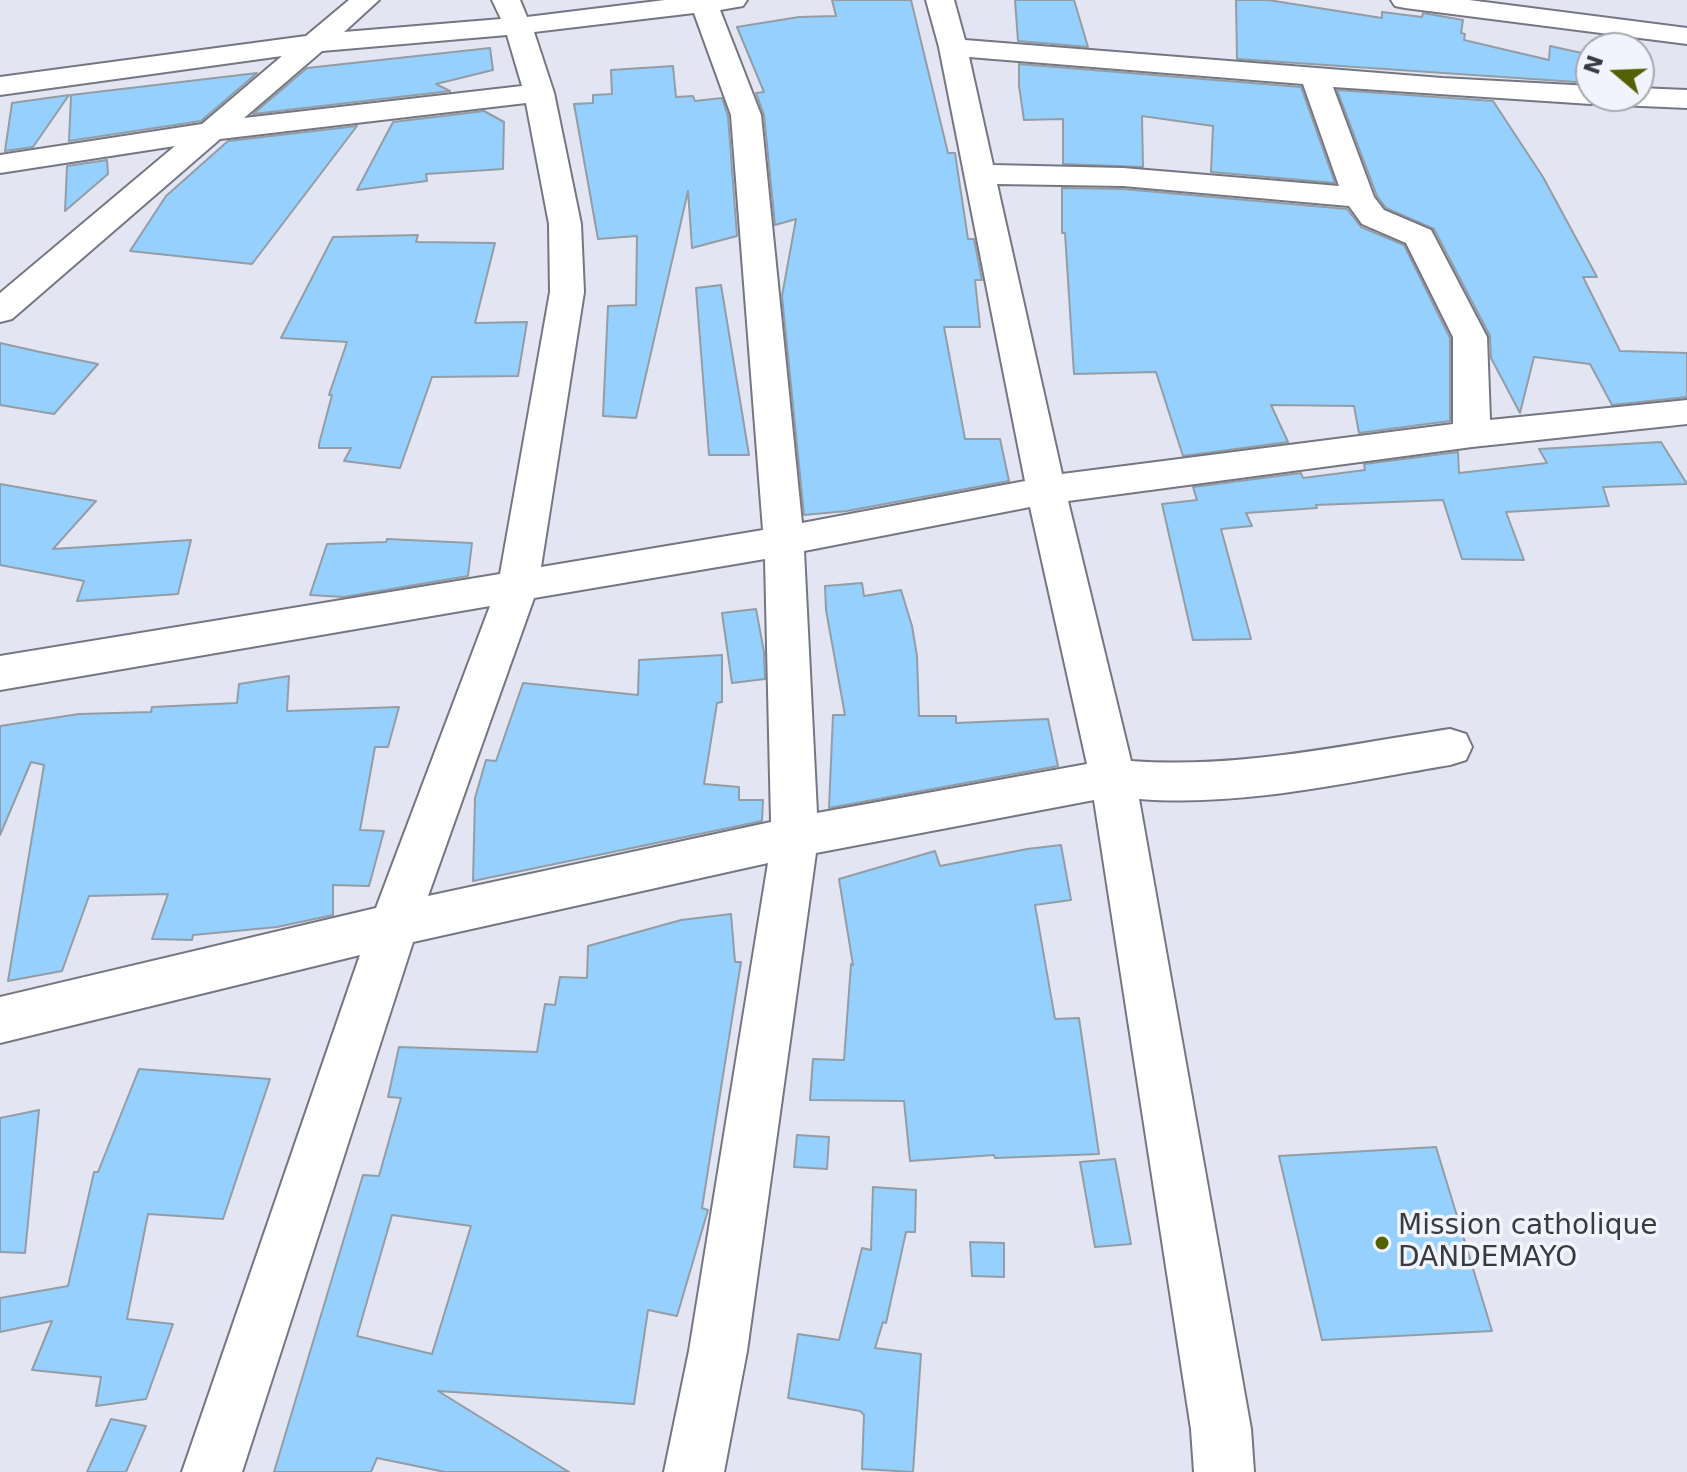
<!DOCTYPE html>
<style>
body{margin:0}
#map{position:relative;width:1687px;height:1472px;overflow:hidden;background:#e3e6f2;font-family:"DejaVu Sans",sans-serif}
canvas{display:block}
.north{position:absolute;left:1575px;top:32px;width:80px;height:80px;box-sizing:border-box;background:#f1f3fd;border:2px solid #a7a9b1;border-radius:50%;rotate:289deg;font-size:22px;font-weight:700;line-height:32px;text-align:center;color:#393b3f}
.north::after{content:'';display:block;margin:auto;width:28px;height:36px;background:#546102;clip-path:polygon(50% 0,100% 100%,50% 72%,0 100%)}
</style>
<div id="map">
<canvas width="1687" height="1472"></canvas>
<div class="north">N</div>
</div>
<script>
const ctx = document.querySelector('canvas').getContext('2d');
ctx.lineJoin = 'round';
function paint(path, color) {
  ctx.fillStyle = color;
  ctx.fill(path, 'evenodd');
}
function trace(path, color, width, dash) {
  ctx.strokeStyle = color;
  ctx.lineWidth = width;
  ctx.lineCap = dash ? 'butt' : 'round';
  ctx.setLineDash(dash || []);
  ctx.stroke(path);
}
function write(font, color, halo, rows, align = 'center') {
  ctx.font = font + ' "DejaVu Sans",sans-serif';
  ctx.lineWidth = 7;
  ctx.setLineDash([]);
  ctx.textBaseline = 'middle';
  ctx.strokeStyle = halo;
  ctx.fillStyle = color;
  for (const [text, x, y, turn = 0] of rows) {
    ctx.save();
    ctx.translate(x, y);
    ctx.rotate((+turn || 0) * Math.PI / 180);
    ctx.textAlign = isNaN(turn) ? turn : align;
    if (halo) ctx.strokeText(text, 0, 0);
    ctx.fillText(text, 0, 0);
    ctx.restore();
  }
}
const building = new Path2D(`
 M 832,0 L 911,0 L 948,153 L 955,153 L 968,239 L 974,239 L 982,280 L 975,280 L 980,327 L 944,327 L 965,439 L 1000,439 L 1009,481 L 847,511 L 804,515 L 782,296 L 796,219 L 775,225 L 764,115 L 756,93 L 764,92 L 737,27 L 799,17 L 836,16 Z
 M 1015,0 L 1074,0 L 1088,47 L 1018,41 Z
 M 1236,0 L 1268,0 L 1382,18 L 1382,12 L 1422,17 L 1423,13 L 1463,20 L 1461,33 L 1465,34 L 1464,40 L 1549,60 L 1550,46 L 1591,55 L 1591,83 L 1237,59 Z
 M 490,48 L 493,70 L 436,84 L 450,91 L 253,114 L 307,68 Z
 M 1019,64 L 1301,87 L 1335,183 L 1211,172 L 1213,126 L 1142,116 L 1143,167 L 1063,164 L 1063,119 L 1024,120 L 1019,86 Z
 M 673,66 L 676,97 L 693,96 L 695,101 L 722,98 L 728,116 L 737,236 L 692,248 L 688,191 L 636,418 L 603,416 L 608,306 L 636,305 L 637,236 L 598,239 L 574,104 L 593,103 L 593,95 L 612,94 L 611,70 Z
 M 257,73 L 201,121 L 69,141 L 71,95 Z
 M 1337,90 L 1493,101 L 1543,177 L 1597,277 L 1583,277 L 1620,351 L 1687,353 L 1687,397 L 1612,405 L 1590,364 L 1534,357 L 1520,413 L 1491,358 L 1490,336 L 1434,229 L 1386,208 L 1377,196 Z
 M 69,95 L 33,147 L 5,151 L 12,103 Z
 M 484,111 L 504,122 L 503,169 L 426,174 L 427,181 L 357,190 L 393,122 Z
 M 357,126 L 252,264 L 130,251 L 166,196 L 228,141 Z
 M 107,160 L 108,174 L 65,211 L 67,166 Z
 M 1062,188 L 1123,189 L 1347,209 L 1361,227 L 1404,245 L 1450,338 L 1450,421 L 1359,433 L 1354,406 L 1271,405 L 1288,442 L 1183,456 L 1156,372 L 1074,374 L 1065,233 L 1062,233 Z
 M 418,235 L 416,242 L 495,243 L 475,323 L 527,322 L 518,376 L 432,377 L 400,468 L 344,461 L 351,448 L 319,448 L 319,444 L 332,395 L 329,395 L 347,342 L 281,338 L 333,237 Z
 M 721,285 L 749,455 L 709,455 L 696,288 Z
 M 0,343 L 40,352 L 98,364 L 54,414 L 0,405 Z
 M 1661,442 L 1687,484 L 1603,487 L 1609,506 L 1506,512 L 1524,560 L 1462,559 L 1443,500 L 1316,505 L 1317,508 L 1246,513 L 1252,526 L 1221,529 L 1251,639 L 1193,640 L 1162,504 L 1197,500 L 1193,487 L 1301,473 L 1303,478 L 1365,470 L 1364,464 L 1458,452 L 1459,473 L 1547,463 L 1539,449 Z
 M 0,484 L 96,501 L 53,549 L 191,540 L 178,594 L 77,601 L 84,581 L 0,565 Z
 M 387,539 L 472,543 L 468,576 L 344,597 L 310,595 L 327,544 L 386,542 Z
 M 862,583 L 864,596 L 901,590 L 912,626 L 917,656 L 919,716 L 956,716 L 956,723 L 1048,719 L 1058,766 L 829,808 L 833,715 L 845,715 L 826,610 L 825,586 Z
 M 756,609 L 764,652 L 765,679 L 732,683 L 722,613 Z
 M 722,655 L 722,702 L 717,703 L 704,784 L 739,787 L 739,800 L 763,800 L 762,821 L 473,881 L 475,798 L 486,760 L 496,761 L 523,683 L 638,695 L 639,660 Z
 M 289,676 L 287,711 L 399,707 L 388,747 L 375,747 L 360,830 L 384,831 L 369,886 L 333,885 L 333,915 L 277,927 L 193,935 L 192,940 L 152,939 L 168,894 L 89,896 L 62,971 L 8,981 L 44,765 L 31,762 L 0,835 L 0,726 L 79,714 L 151,712 L 152,707 L 237,703 L 239,684 Z
 M 1061,845 L 1071,900 L 1035,905 L 1055,1019 L 1079,1018 L 1099,1154 L 995,1158 L 994,1155 L 910,1161 L 904,1101 L 810,1100 L 813,1059 L 844,1060 L 851,964 L 853,965 L 839,879 L 935,851 L 940,866 L 1027,849 Z
 M 731,914 L 735,962 L 741,962 L 702,1208 L 708,1210 L 677,1316 L 648,1310 L 634,1404 L 438,1391 L 569,1472 L 445,1472 L 377,1458 L 371,1472 L 274,1472 L 363,1175 L 379,1176 L 401,1098 L 388,1097 L 399,1047 L 537,1052 L 545,1004 L 555,1005 L 560,977 L 587,978 L 588,946 L 681,920 ZM 392,1215 L 471,1226 L 432,1354 L 357,1336 Z
 M 139,1069 L 270,1079 L 223,1219 L 148,1214 L 127,1319 L 173,1324 L 146,1399 L 96,1406 L 101,1377 L 32,1370 L 52,1321 L 0,1332 L 0,1298 L 68,1286 L 94,1172 L 98,1172 Z
 M 39,1110 L 25,1253 L 0,1252 L 0,1118 Z
 M 797,1135 L 829,1137 L 827,1169 L 794,1167 Z
 M 1436,1147 L 1492,1331 L 1322,1340 L 1279,1156 Z
 M 1115,1159 L 1131,1244 L 1095,1247 L 1080,1162 Z
 M 873,1187 L 916,1190 L 915,1232 L 906,1232 L 886,1323 L 883,1322 L 875,1348 L 921,1354 L 913,1472 L 862,1469 L 864,1415 L 860,1411 L 788,1398 L 798,1334 L 839,1340 L 862,1248 L 871,1250 Z
 M 970,1242 L 1004,1243 L 1004,1277 L 972,1276 Z
 M 111,1419 L 146,1426 L 126,1472 L 87,1472 Z`);
paint(building, '#96d0fe');
trace(building, '#939da5', 2);
const minor = new Path2D(`
 M 349,0 L 379,0 L 344,32 L 501,19 L 492,0 L 520,0 L 527,17 L 665,0 L 747,0 L 743,6 L 720,10 L 761,115 L 802,523 L 1025,481 L 939,47 L 926,0 L 954,0 L 965,40 L 1442,78 L 1591,86 L 1591,96 L 1639,96 L 1639,88 L 1687,90 L 1687,108 L 1619,105 L 1609,102 L 1605,96 L 1601,101 L 1591,104 L 1333,87 L 1374,197 L 1384,210 L 1431,230 L 1487,337 L 1490,420 L 1687,400 L 1687,424 L 1472,447 L 1068,501 L 1131,761 C 1239,769 1344,745 1450,729 L 1466,734 L 1472,747 L 1466,760 L 1450,765 C 1348,782 1243,807 1139,799 L 1251,1429 L 1254,1472 L 1194,1472 L 1191,1429 L 1094,800 L 816,853 L 747,1351 L 724,1472 L 664,1472 L 689,1351 L 768,863 L 413,942 L 242,1472 L 182,1472 L 360,955 L 0,1043 L 0,997 L 376,908 L 490,606 L 0,690 L 0,656 L 500,574 L 550,292 L 549,224 L 526,103 L 220,139 L 12,319 L 0,322 L 0,293 L 175,146 L 0,173 L 0,155 L 202,124 L 282,56 L 0,95 L 0,77 L 306,36 ZM 694,13 L 731,115 L 763,530 L 541,567 L 584,292 L 581,224 L 554,93 L 534,32 ZM 507,35 L 522,86 L 244,118 L 322,51 ZM 969,57 L 1303,84 L 1339,186 L 1123,168 L 993,165 ZM 997,184 L 1123,186 L 1349,206 L 1362,224 L 1406,243 L 1453,337 L 1453,424 L 1062,474 ZM 1030,507 L 1087,764 L 817,813 L 804,551 ZM 765,559 L 771,822 L 428,896 L 534,598 Z
 M 1391,0 L 1469,0 L 1687,28 L 1687,44 L 1405,8 L 1395,6 Z`);
trace(minor, '#747781', 4);
paint(minor, '#fff');
for (const [x, y, r, color] of [
 [1382,1243,8,"#546102"]
]) {
  const dot = new Path2D();
  dot.arc(x, y, r, 0, 2 * Math.PI);
  ctx.fillStyle = color;
  ctx.fill(dot);
  trace(dot, '#f1f3fd', 3);
}
write('28px', '#393b3f', '#f1f3fd', [
 ["Mission catholique",1398,1227],
 ["DANDEMAYO",1398,1259]
], 'left');
</script>
